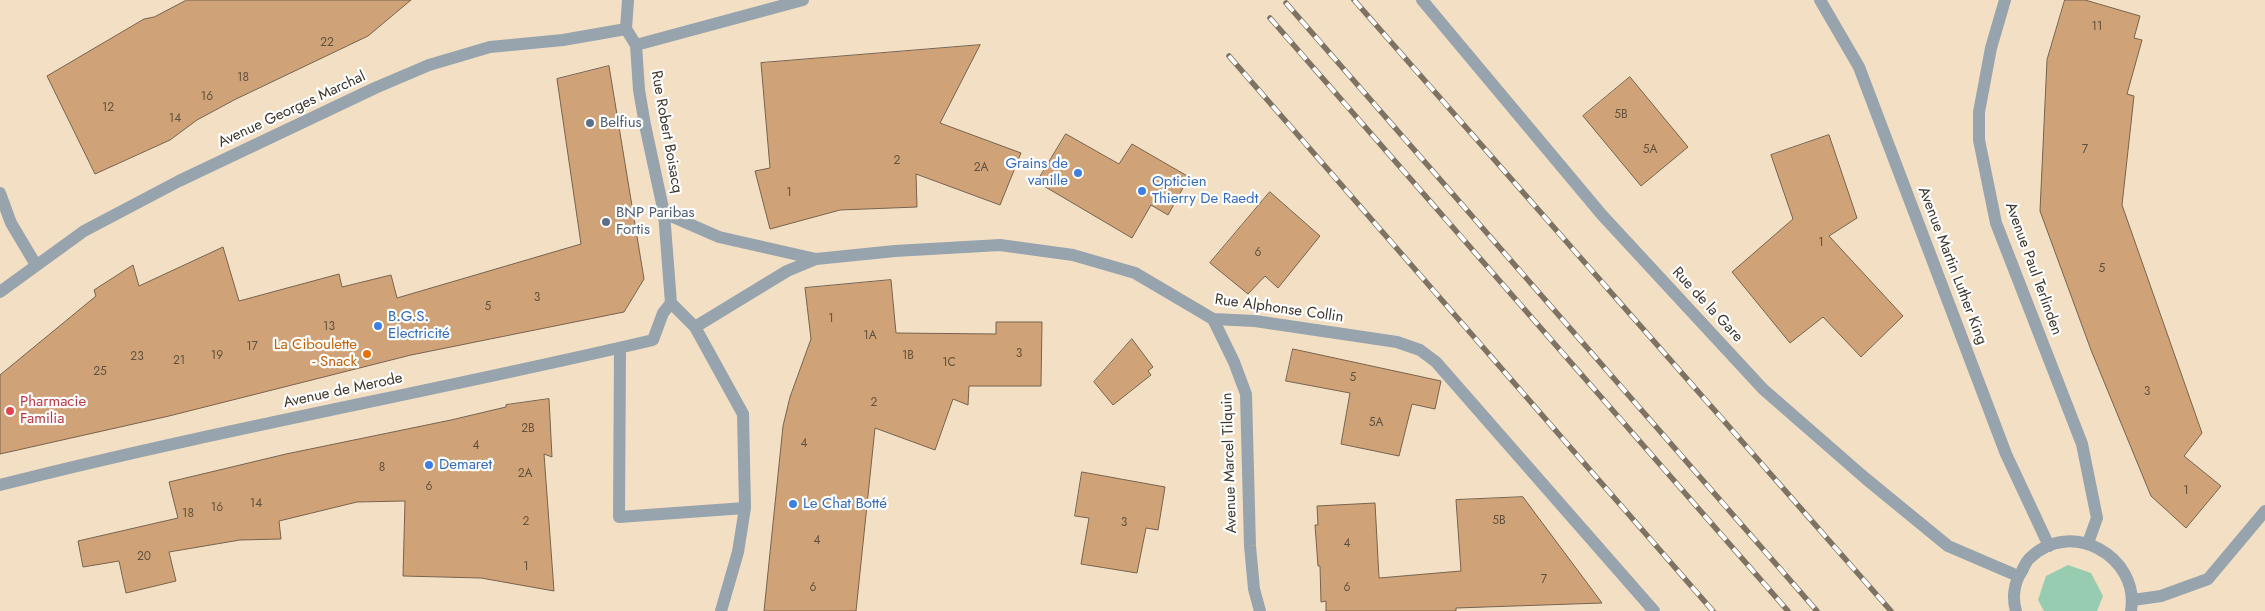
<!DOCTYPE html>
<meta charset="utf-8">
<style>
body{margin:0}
canvas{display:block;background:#f2dfc4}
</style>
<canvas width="2265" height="611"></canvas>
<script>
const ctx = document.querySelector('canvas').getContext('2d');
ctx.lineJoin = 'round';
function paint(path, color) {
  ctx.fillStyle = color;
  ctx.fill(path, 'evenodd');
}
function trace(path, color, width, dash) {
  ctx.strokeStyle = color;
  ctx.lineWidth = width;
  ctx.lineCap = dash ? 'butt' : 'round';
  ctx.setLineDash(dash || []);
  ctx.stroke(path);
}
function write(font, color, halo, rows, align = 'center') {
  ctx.font = font + ' Jost,sans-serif';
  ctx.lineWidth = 4.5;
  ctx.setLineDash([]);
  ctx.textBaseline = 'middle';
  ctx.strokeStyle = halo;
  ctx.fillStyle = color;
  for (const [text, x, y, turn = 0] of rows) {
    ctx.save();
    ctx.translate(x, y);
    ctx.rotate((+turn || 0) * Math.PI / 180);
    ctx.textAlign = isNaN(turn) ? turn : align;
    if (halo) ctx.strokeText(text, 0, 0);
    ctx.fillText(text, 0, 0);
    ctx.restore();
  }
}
paint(new Path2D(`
 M 2068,565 L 2091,573 L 2103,596 L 2097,611 L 2044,611 L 2038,600 L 2046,576 Z`), '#98ccb0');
const building = new Path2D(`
 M 187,0 L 411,0 L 368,36 L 234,100 L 197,120 L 170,140 L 95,174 L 47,76 L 144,19 L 154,17 Z
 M 2065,0 L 2085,0 L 2140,16 L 2134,38 L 2142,40 L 2127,94 L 2134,96 L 2122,205 L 2202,433 L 2184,456 L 2221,486 L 2186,528 L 2151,496 L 2091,350 L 2040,211 L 2047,60 Z
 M 980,45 L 940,123 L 1021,153 L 1000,205 L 916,174 L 917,207 L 840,210 L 770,229 L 755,171 L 770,168 L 761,63 Z
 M 609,66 L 644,279 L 624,312 L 411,355 L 169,416 L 0,454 L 0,375 L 96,296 L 94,290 L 133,265 L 139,286 L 223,247 L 239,301 L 339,274 L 342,287 L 391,275 L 397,298 L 581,244 L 557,79 Z
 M 1630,77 L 1688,147 L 1641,186 L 1583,116 Z
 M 1066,134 L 1119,164 L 1132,144 L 1189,177 L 1168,215 L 1151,205 L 1132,238 L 1037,182 Z
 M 1829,135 L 1857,218 L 1829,236 L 1903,316 L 1861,357 L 1823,317 L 1790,343 L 1732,272 L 1793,219 L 1771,155 Z
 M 1270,192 L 1320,236 L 1278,288 L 1265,276 L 1248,294 L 1210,263 Z
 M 891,280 L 896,333 L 996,334 L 996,322 L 1042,322 L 1041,386 L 969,386 L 968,405 L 953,399 L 935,450 L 875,428 L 856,611 L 764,611 L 783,426 L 790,397 L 811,339 L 805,288 Z
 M 1132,339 L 1153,367 L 1148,371 L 1151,375 L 1113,405 L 1094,382 Z
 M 1293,349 L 1441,381 L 1435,409 L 1412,404 L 1399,456 L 1341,444 L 1350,393 L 1286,381 Z
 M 549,399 L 552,457 L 544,454 L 554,591 L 481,578 L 403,576 L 405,501 L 357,502 L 279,521 L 281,539 L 240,540 L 169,552 L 176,581 L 126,593 L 119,561 L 83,567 L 78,541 L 178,518 L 169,482 L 286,454 L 451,420 L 506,407 L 506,405 Z
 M 1082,472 L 1165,487 L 1158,530 L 1146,528 L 1137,573 L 1081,564 L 1089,518 L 1075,516 Z
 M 1523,497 L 1602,603 L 1456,608 L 1456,611 L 1326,611 L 1326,601 L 1321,602 L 1320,566 L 1318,566 L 1315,525 L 1318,525 L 1317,506 L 1375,503 L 1379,578 L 1461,571 L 1456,500 Z`);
paint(building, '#cfa377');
trace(building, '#78634e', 1);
trace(new Path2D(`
 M 628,0 L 626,29 L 636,45 L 639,90 L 645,125 L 664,213 L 671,303
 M 1422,0 L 1602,215 L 1763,389 L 1865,478 L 1948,546 L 2018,576
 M 1820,0 L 1859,67 L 2006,454 L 2049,546
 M 2005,0 L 1991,48 L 1979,112 L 1979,140 L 1996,223 L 2082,444 L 2097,518 L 2088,543
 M 636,45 L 803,0
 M 0,193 L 11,223 L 36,265
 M 664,213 L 719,237 L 816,259
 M 0,292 L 84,231 L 179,181 L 375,88 L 429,65 L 490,47 L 563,40 L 626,29
 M 1213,319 L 1234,362 L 1246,394 L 1250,546 L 1254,589 L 1260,611
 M 695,327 L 787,271 L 816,259 L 895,251 L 1000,245 L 1073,255 L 1135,273 L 1213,319 L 1255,321 L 1397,342 L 1420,350 L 1436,362 L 1654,611
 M 620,348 L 619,517 L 745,508 L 743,414 L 695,327 L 671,303
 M 0,485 C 216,430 436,391 653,340 L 663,313 L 671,303
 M 2133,600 L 2161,596 L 2208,579 L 2265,511
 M 721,611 L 738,552 L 745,508
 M 2016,611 C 2012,598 2014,582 2022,571 C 2024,567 2026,561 2030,558 C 2070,518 2140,556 2131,611`), '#98a4ad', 12);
const rail = new Path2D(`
 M 1354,0 L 1891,611
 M 1286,3 L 1817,611
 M 1270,18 L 1788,611
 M 1229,56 L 1713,611`);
trace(rail, '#7e7362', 5.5);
trace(rail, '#fff', 4, [11]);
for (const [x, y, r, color] of [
 [590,123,5,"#5c6f8a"],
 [1078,173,5,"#3f7fe0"],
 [1142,191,5,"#3f7fe0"],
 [606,222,5,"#5c6f8a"],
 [378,326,5,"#3f7fe0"],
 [367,354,5,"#e8710a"],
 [10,411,5,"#e0444e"],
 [429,465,5,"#3f7fe0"],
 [793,504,5,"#3f7fe0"]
]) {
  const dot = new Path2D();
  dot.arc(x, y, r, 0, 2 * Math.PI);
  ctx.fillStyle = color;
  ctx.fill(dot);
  trace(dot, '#fff', 2);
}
write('12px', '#62513e', null, [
 ["11",2097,27],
 ["22",327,43],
 ["18",243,78],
 ["16",207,97],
 ["12",108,108],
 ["5B",1621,115],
 ["14",175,119],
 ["5A",1650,150],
 ["7",2085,150],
 ["2",897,161],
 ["2A",981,168],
 ["1",789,193],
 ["1",1821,243],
 ["6",1258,253],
 ["5",2102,269],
 ["3",537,298],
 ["5",488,307],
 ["1",831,319],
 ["13",329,327],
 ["1A",870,336],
 ["17",252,347],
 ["3",1019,354],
 ["19",217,356],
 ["1B",908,356],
 ["23",137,357],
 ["21",179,361],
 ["1C",949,363],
 ["25",100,372],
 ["5",1353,378],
 ["3",2147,392],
 ["2",874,403],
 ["5A",1376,423],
 ["2B",528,429],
 ["4",804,444],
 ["4",476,446],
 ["8",382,468],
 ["2A",525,474],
 ["6",429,487],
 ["1",2186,491],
 ["14",256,504],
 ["16",217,508],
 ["18",188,514],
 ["5B",1499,521],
 ["2",526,522],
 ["3",1124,523],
 ["4",817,541],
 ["4",1347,544],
 ["20",144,557],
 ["1",526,567],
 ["7",1544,580],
 ["6",813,588],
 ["6",1347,588]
]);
write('15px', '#3d362b', '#fff', [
 ["Avenue Georges Marchal",292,110,-25],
 ["Rue Robert Boisacq",666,132,80],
 ["Avenue Martin Luther King",1952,266,69],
 ["Avenue Paul Terlinden",2033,269,70],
 ["Rue de la Gare",1707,305,47],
 ["Rue Alphonse Collin",1279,309,8],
 ["Avenue de Merode",343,391,-12],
 ["Avenue Marcel Tilquin",1230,463,-92]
]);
write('15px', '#4e5e75', '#fff', [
 ["Belfius",600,123],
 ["BNP Paribas",616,213],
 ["Fortis",616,230]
], 'left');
write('15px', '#366cbe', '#fff', [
 ["Grains de",1068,164,"right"],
 ["vanille",1068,181,"right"],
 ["Opticien",1152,182],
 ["Thierry De Raedt",1152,199],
 ["B.G.S.",388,317],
 ["Electricité",388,334],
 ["Demaret",439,465],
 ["Le Chat Botté",803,504]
], 'left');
write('15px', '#c56008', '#fff', [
 ["La Ciboulette",357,345],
 ["- Snack",357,362]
], 'right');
write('15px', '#be3a42', '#fff', [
 ["Pharmacie",20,402],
 ["Familia",20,419]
], 'left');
</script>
